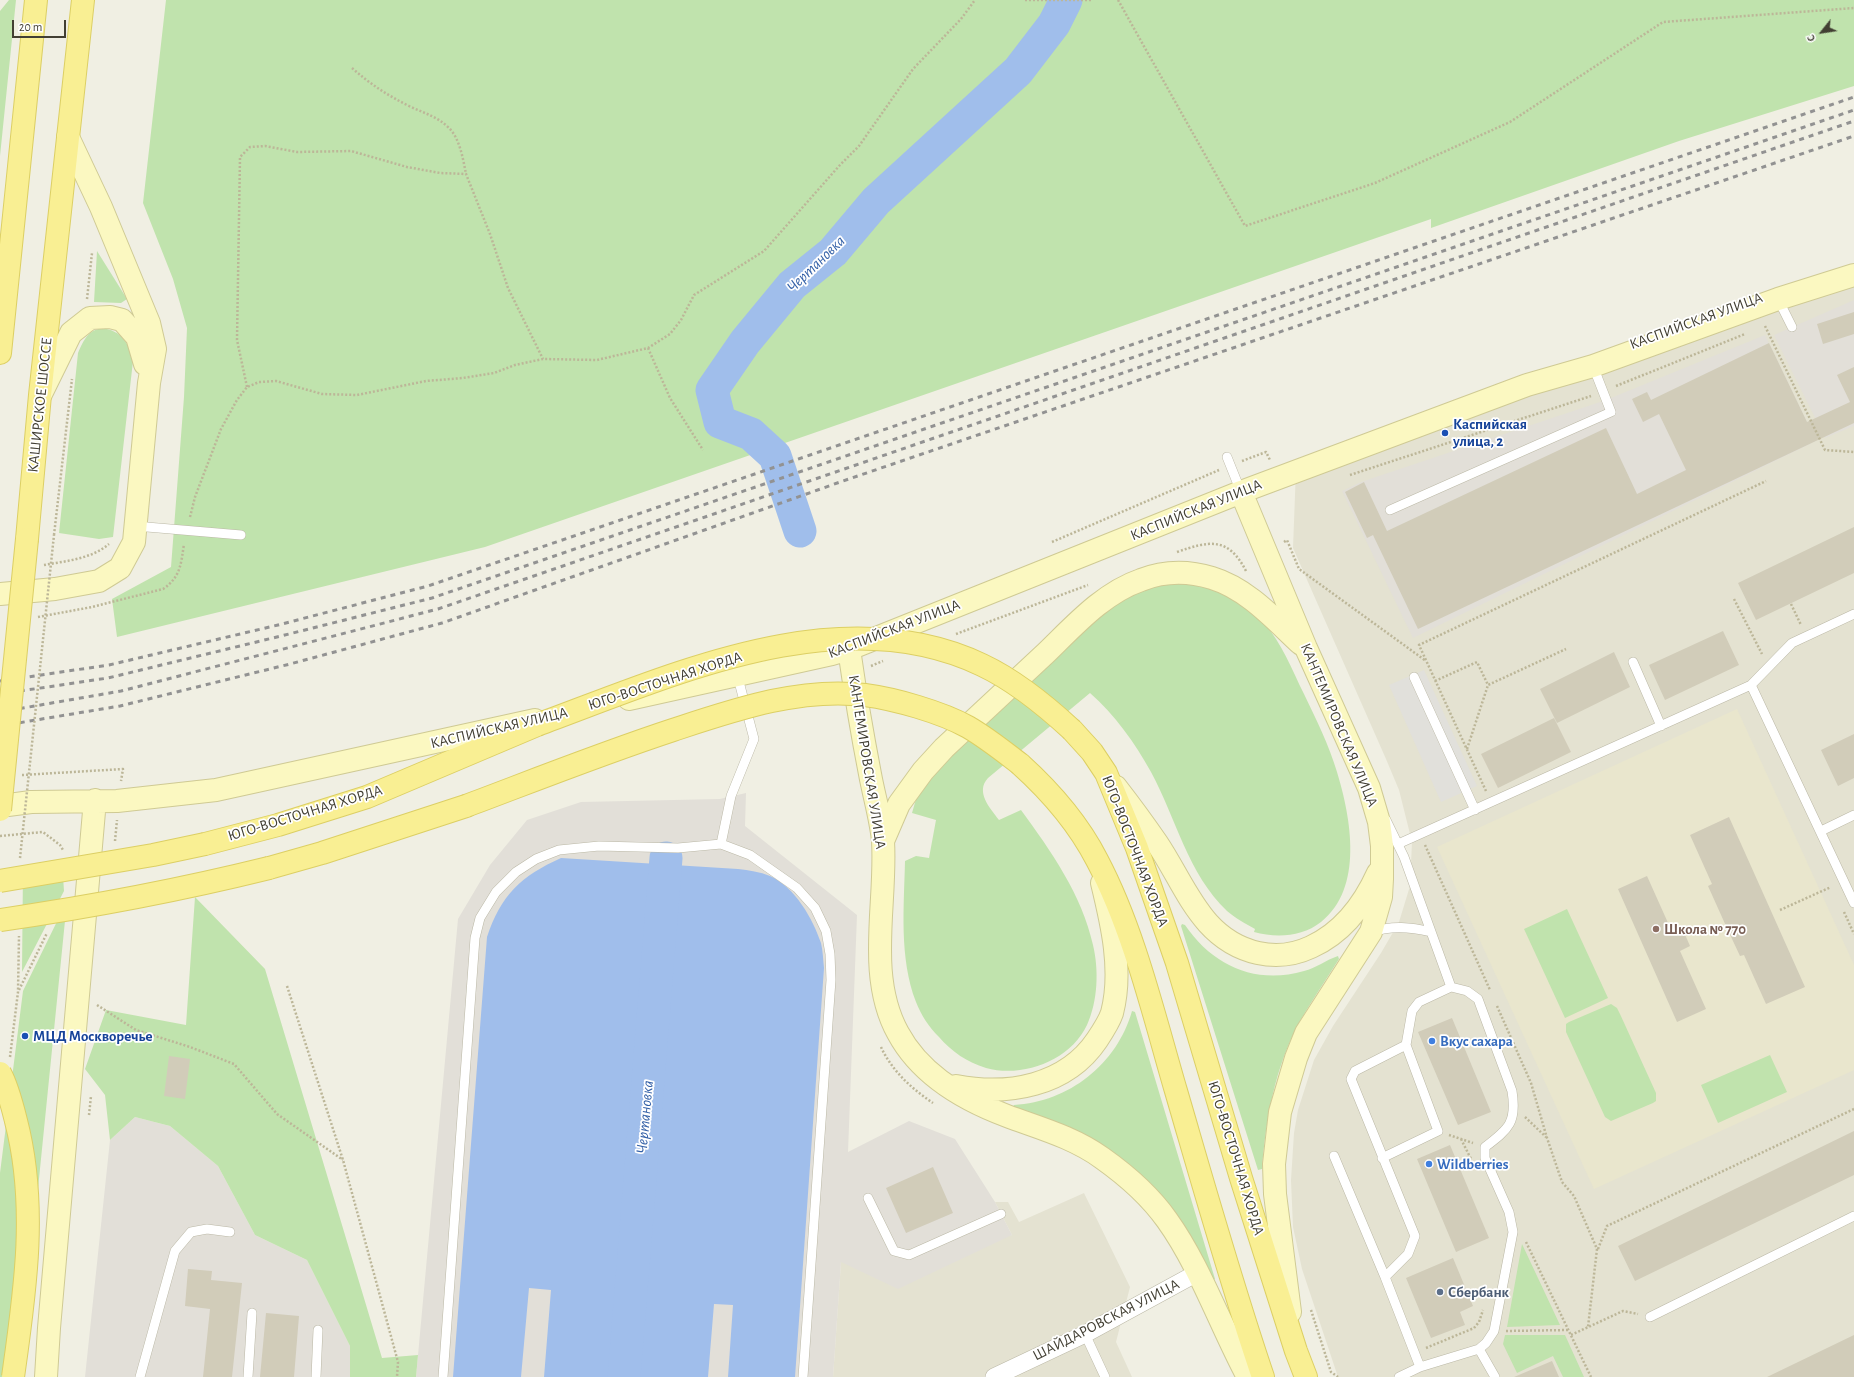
<!DOCTYPE html>
<meta charset="utf-8">
<style>
body{margin:0}
#map{position:relative;width:1854px;height:1377px;overflow:hidden;background:#f0efe3;font-family:"Alegreya Sans",sans-serif}
canvas{display:block}
.north{position:absolute;left:1802px;top:12px;width:40px;height:40px;-webkit-text-stroke:3px #fff;paint-order:stroke;rotate:240deg;font-size:11px;font-weight:700;line-height:16px;text-align:center;color:#423f33}
.north::after{content:'';display:block;margin:auto;width:14px;height:18px;background:#423f33;clip-path:polygon(50% 0,100% 100%,50% 72%,0 100%)}
.scale{position:absolute;left:12px;top:20px;width:54px;height:18px;box-sizing:border-box;border:2px solid #423f33;border-top:0;padding-left:5px;font-size:12px;line-height:14px;white-space:nowrap;color:#423f33;-webkit-text-stroke:3px #fff;paint-order:stroke}
</style>
<div id="map">
<canvas width="1854" height="1377"></canvas>
<div class="north">С</div>
<div class="scale">20 m</div>
</div>
<script>
const ctx = document.querySelector('canvas').getContext('2d');
ctx.lineJoin = 'round';
function paint(path, color) {
  ctx.fillStyle = color;
  ctx.fill(path, 'evenodd');
}
function trace(path, color, width, dash) {
  ctx.strokeStyle = color;
  ctx.lineWidth = width;
  ctx.lineCap = dash ? 'butt' : 'round';
  ctx.setLineDash(dash || []);
  ctx.stroke(path);
}
function write(font, color, halo, rows, align = 'center') {
  ctx.font = font + ' "Alegreya Sans",sans-serif';
  ctx.lineWidth = 3.5;
  ctx.setLineDash([]);
  ctx.textBaseline = 'middle';
  ctx.strokeStyle = halo;
  ctx.fillStyle = color;
  for (const [text, x, y, turn = 0] of rows) {
    ctx.save();
    ctx.translate(x, y);
    ctx.rotate((+turn || 0) * Math.PI / 180);
    ctx.textAlign = isNaN(turn) ? turn : align;
    if (halo) ctx.strokeText(text, 0, 0);
    ctx.fillText(text, 0, 0);
    ctx.restore();
  }
}
paint(new Path2D(`
 M 1854,281 L 1854,1377 L 1338,1377 L 1302,1269 L 1293,1227 L 1291,1180 L 1294,1133 L 1298,1110 L 1314,1060 L 1333,1026 L 1381,953 L 1399,922 L 1410,886 L 1412,842 L 1399,790 L 1386,759 L 1293,548 L 1296,469 Z
 M 1084,1193 L 1130,1287 L 1116,1342 L 1132,1377 L 833,1377 L 841,1262 L 1012,1235 L 995,1202 L 1008,1202 L 1019,1222 Z`), '#e4e2d1');
paint(new Path2D(`
 M 1854,300 L 1854,426 L 1825,438 L 1774,335 Z
 M 1765,335 L 1816,441 L 1413,638 L 1342,491 L 1361,482 L 1606,400 Z
 M 746,793 L 745,826 L 857,915 L 848,1152 L 909,1121 L 955,1139 L 995,1202 L 1012,1235 L 898,1289 L 841,1262 L 833,1377 L 416,1377 L 458,919 L 490,865 L 527,820 L 581,802 L 720,799 Z
 M 135,1117 L 170,1126 L 218,1166 L 255,1235 L 307,1260 L 350,1346 L 350,1377 L 85,1377 L 110,1140 Z`), '#e2dfd8');
paint(new Path2D(`
 M 1737,709 L 1854,965 L 1854,1070 L 1594,1189 L 1437,847 Z`), '#e9e6cd');
paint(new Path2D(`
 M 9,0 L 16,0 L 0,156 L 0,11 Z
 M 166,0 L 1854,0 L 1854,86 L 1679,141 L 1431,228 L 1431,219 L 485,547 L 117,637 L 112,599 L 171,567 L 184,397 L 187,328 L 173,279 L 143,203 Z
 M 97,251 L 127,299 L 121,303 L 94,302 Z
 M 102,328 C 122,331 129,343 133,361 L 113,537 L 99,539 L 59,533 L 78,353 C 84,340 87,331 102,328 Z
 M 1198,582 C 1209,587 1222,590 1232,595 C 1241,600 1257,615 1264,623 C 1282,643 1292,670 1304,694 C 1316,719 1329,745 1337,772 C 1351,818 1364,888 1321,922 C 1302,937 1276,938 1254,932 L 1255,929 C 1246,924 1235,918 1227,911 C 1188,874 1176,818 1151,772 C 1135,743 1115,715 1090,693 L 988,778 C 975,792 990,808 999,820 L 1021,810 C 1051,851 1082,895 1093,945 C 1099,970 1098,1001 1087,1025 C 1070,1061 1023,1078 986,1068 C 967,1062 952,1052 939,1037 C 929,1027 921,1015 916,1002 C 899,958 904,907 905,861 L 916,856 L 929,858 L 936,820 L 912,813 L 916,799 L 935,769 L 1073,638 L 1117,602 L 1154,585 Z
 M 62,862 L 64,891 L 22,972 L 23,868 Z
 M 195,897 L 265,969 L 382,1358 L 418,1355 L 416,1377 L 350,1377 L 350,1346 L 307,1260 L 255,1235 L 218,1166 L 170,1126 L 135,1117 L 110,1140 L 105,1095 L 85,1069 L 106,1010 L 186,1025 Z
 M 67,901 L 19,1377 L 0,1377 L 0,1173 L 23,991 Z
 M 1567,909 L 1608,998 L 1565,1018 L 1524,929 Z
 M 1182,924 L 1185,925 C 1213,966 1256,985 1304,971 C 1316,968 1326,960 1338,956 L 1339,959 C 1326,980 1312,1000 1300,1021 C 1275,1067 1266,1118 1262,1169 L 1258,1170 L 1181,926 Z
 M 1611,1004 L 1617,1008 L 1620,1014 L 1656,1093 L 1656,1101 L 1653,1103 L 1611,1121 L 1605,1117 L 1566,1032 L 1566,1024 L 1569,1022 Z
 M 1132,1011 L 1135,1012 L 1215,1279 L 1212,1281 L 1179,1222 L 1013,1107 L 1014,1105 C 1069,1102 1117,1064 1132,1011 Z
 M 1770,1055 L 1787,1092 L 1718,1123 L 1701,1085 Z
 M 1522,1244 L 1560,1325 L 1507,1327 Z
 M 1505,1335 L 1565,1335 L 1584,1377 L 1563,1377 L 1553,1356 L 1517,1373 L 1503,1344 Z`), '#c0e3ad');
paint(new Path2D(`
 M 1424,670 L 1477,786 L 1441,802 L 1389,685 Z`), '#e1e0db');
paint(new Path2D(`
 M 561,858 L 738,869 C 749,870 760,872 770,876 C 795,887 813,919 821,943 C 823,951 823,960 824,968 L 795,1377 L 728,1377 L 733,1305 L 714,1304 L 708,1377 L 638,1377 L 678,873 L 655,871 L 611,1377 L 544,1377 L 551,1290 L 529,1288 L 521,1377 L 453,1377 L 487,937 C 501,895 521,876 561,858 Z`), '#a0beeb');
trace(new Path2D(`
 M 800,531 L 775,456 L 751,434 L 720,422 L 712,390 L 745,342 L 792,285 L 833,252 L 876,201 L 1018,71 L 1054,24 L 1066,0
 M 624,1377 L 666,858`), '#a0beeb', 33);
paint(new Path2D(`
 M 1854,312 L 1854,334 L 1823,344 L 1817,324 Z
 M 1769,343 L 1807,422 L 1850,402 L 1837,375 L 1854,367 L 1854,423 L 1418,629 L 1373,535 L 1367,538 L 1345,492 L 1364,482 L 1387,531 L 1606,428 L 1637,494 L 1686,470 L 1659,414 L 1643,422 L 1632,399 L 1647,392 L 1651,400 Z
 M 1854,527 L 1854,573 L 1756,620 L 1738,583 Z
 M 1723,631 L 1739,665 L 1665,700 L 1649,665 Z
 M 1614,652 L 1630,687 L 1557,723 L 1540,689 Z
 M 1554,718 L 1571,752 L 1498,788 L 1481,754 Z
 M 1854,734 L 1854,778 L 1838,786 L 1821,750 Z
 M 1729,817 L 1805,987 L 1766,1004 L 1744,955 L 1740,956 L 1726,926 L 1708,886 L 1712,884 L 1690,835 Z
 M 1647,876 L 1673,934 L 1683,930 L 1690,946 L 1680,951 L 1706,1009 L 1677,1022 L 1618,889 Z
 M 1452,1018 L 1491,1112 L 1458,1125 L 1418,1032 Z
 M 169,1056 L 190,1059 L 185,1099 L 164,1096 Z
 M 1854,1131 L 1854,1175 L 1635,1281 L 1618,1246 Z
 M 1450,1145 L 1489,1238 L 1456,1252 L 1417,1159 Z
 M 933,1167 L 953,1213 L 906,1233 L 886,1188 Z
 M 1453,1258 L 1473,1306 L 1460,1312 L 1465,1325 L 1431,1338 L 1406,1278 Z
 M 188,1269 L 212,1271 L 211,1280 L 242,1283 L 232,1377 L 203,1377 L 210,1309 L 185,1306 Z
 M 266,1313 L 299,1316 L 294,1377 L 260,1377 Z
 M 1854,1335 L 1854,1377 L 1767,1377 Z
 M 1552,1361 L 1559,1377 L 1514,1377 Z`), '#d1ccb9');
const service = new Path2D(`
 M 1778,299 L 1792,327
 M 1227,457 L 1241,492
 M 1390,510 L 1611,412 L 1593,366
 M 135,526 L 241,535
 M 1633,662 L 1661,726
 M 1414,677 L 1475,810
 M 1751,685 L 1854,903
 M 1386,820 L 1404,857 L 1451,987
 M 1821,831 L 1854,815
 M 721,844 L 731,796 L 754,739 L 737,674
 M 1398,844 L 1751,685 L 1792,643 L 1854,614
 M 1372,932 C 1392,925 1411,927 1431,932
 M 1334,1156 L 1385,1277
 M 1382,1158 L 1438,1131 L 1406,1045
 M 868,1198 L 894,1251 L 909,1255 L 1001,1214
 M 1650,1317 L 1854,1216
 M 1085,1334 L 1105,1377
 M 1479,1349 L 1495,1377
 M 140,1377 L 175,1251 L 191,1232 L 207,1229 L 230,1232
 M 248,1377 L 252,1313
 M 316,1377 L 318,1330
 M 443,1377 L 475,938 L 480,918 L 496,892 L 516,872 L 536,859 L 559,850 L 599,846 L 678,848 L 721,844 L 750,855 L 797,888 L 815,908 L 826,931 L 830,954 L 831,980 L 803,1377
 M 1399,1377 L 1420,1367 L 1479,1349 L 1486,1343 L 1494,1331 L 1513,1232 L 1509,1212 L 1485,1158 L 1485,1147 C 1509,1129 1517,1122 1512,1091 L 1478,999 L 1467,991 L 1451,987 L 1419,1002 L 1412,1011 L 1406,1045 L 1355,1071 L 1351,1079 L 1415,1236 L 1408,1254 L 1385,1277 L 1420,1367`);
const minor = new Path2D(`
 M 994,1377 L 1085,1334 L 1197,1273`);
const secondary = new Path2D(`
 M 41,394 L 71,333 L 90,318 L 110,317 L 122,320 L 137,337 L 145,364
 M 1241,492 L 1306,648 L 1369,788 L 1379,822 L 1382,846 L 1382,879 L 1381,897 L 1371,932 L 1306,1033 L 1296,1058 L 1280,1112 L 1274,1164 L 1275,1194 L 1290,1312
 M 0,594 L 55,589 L 99,581 L 120,568 L 134,542 L 149,383 L 155,349 L 149,323 L 101,207 L 68,137
 M 849,649 C 855,691 862,733 870,774 C 874,796 881,819 883,841 C 887,903 866,975 898,1033 C 920,1074 964,1100 1007,1116 C 1039,1128 1073,1137 1102,1158 C 1126,1175 1150,1196 1167,1220 C 1200,1266 1221,1327 1248,1377
 M 629,699 L 832,654 L 849,649 L 1241,492 L 1527,385 L 1593,366 L 1778,299 L 1854,275
 M 1116,787 C 1130,805 1144,824 1157,843 C 1186,886 1201,940 1258,953 C 1276,957 1294,955 1311,947 C 1342,933 1364,904 1378,873
 M 0,806 L 31,802 L 117,801 L 216,790 L 535,720
 M 883,841 L 899,804 L 923,771 L 944,748 C 978,716 1012,685 1046,653 C 1074,626 1103,593 1141,580 C 1164,571 1189,571 1212,578 C 1248,589 1275,620 1301,644
 M 956,1086 C 1008,1096 1066,1086 1097,1040 C 1103,1031 1109,1022 1112,1013 C 1123,971 1112,924 1102,883
 M 46,1377 L 49,1328 L 95,800`);
const primary = new Path2D(`
 M 0,353 L 36,0
 M 27,539 L 40,395 L 83,0
 M 1072,730 L 1092,752 L 1106,773 L 1137,848 L 1177,963 L 1241,1178 L 1296,1351 L 1306,1377
 M 1020,764 C 1051,792 1078,823 1097,860 C 1134,930 1154,1016 1176,1091 C 1204,1187 1231,1283 1263,1377
 M 205,844 L 278,825 L 367,797 L 537,725
 M 269,868 L 322,853 L 466,806`);
trace(service, '#bbb8a6', 10);
trace(minor, '#bbb8a6', 18);
trace(secondary, '#cfca94', 24);
trace(primary, '#dccf64', 24);
trace(new Path2D(`
 M 1025,0 L 1091,0
 M 1118,0 L 1245,226 L 1375,183 L 1510,122 L 1663,22 L 1854,8
 M 352,68 C 370,84 387,95 409,106 C 423,113 437,116 449,128 C 460,139 463,159 466,174
 M 87,299 L 92,253
 M 1765,326 L 1825,450 L 1854,452
 M 648,348 L 670,398 L 703,450
 M 1616,386 L 1745,334
 M 247,387 L 237,340 L 240,157 L 250,147 L 265,146 L 297,152 L 351,151 L 407,167 L 440,173 L 466,174 L 490,234 L 508,288 L 543,359
 M 1242,461 L 1266,452 L 1270,460
 M 1350,475 L 1591,396
 M 190,517 L 195,497 L 221,429 L 237,400 L 247,387 L 259,382 L 276,381 L 322,394 L 357,395 L 426,381 L 463,378 L 494,373 L 515,365 L 543,359 L 597,360 L 648,348 L 670,334 L 681,320 L 694,295 L 764,251 L 840,165 L 859,146 L 913,69 L 961,19 L 975,0
 M 54,535 L 72,379
 M 1052,542 L 1219,470
 M 1284,542 L 1287,540 L 1299,569 L 1426,661
 M 1177,552 C 1209,541 1228,536 1246,571
 M 44,565 C 66,561 91,559 109,544
 M 1734,599 L 1762,654
 M 1791,604 L 1801,625
 M 38,617 L 92,607 L 163,589 C 181,577 181,563 184,544
 M 956,634 L 1088,585
 M 871,666 L 883,661
 M 1435,681 L 1477,662 L 1488,685 L 1566,649
 M 1467,749 L 1488,685
 M 22,775 L 123,769 L 121,781
 M 1486,791 L 1419,645 L 1766,481
 M 0,836 L 43,832 L 60,845 L 63,850
 M 115,841 L 117,820
 M 1425,845 L 1490,990
 M 1780,910 L 1831,887
 M 1844,912 L 1854,934
 M 287,986 L 343,1160 L 398,1362 L 397,1377
 M 19,990 L 47,933
 M 97,1005 L 136,1030 L 190,1047 L 234,1064 L 277,1114 L 343,1160
 M 1497,1006 L 1531,1083 L 1547,1138 L 1562,1182 L 1574,1196 L 1597,1249 L 1588,1327
 M 881,1047 C 892,1071 912,1089 933,1103
 M 10,1057 L 18,992 L 19,936
 M 89,1115 L 91,1096
 M 1525,1117 L 1546,1137
 M 1449,1135 L 1473,1143
 M 1461,1139 L 1471,1159
 M 1526,1242 L 1591,1377
 M 1598,1249 L 1607,1226 L 1854,1109
 M 1311,1310 L 1331,1372 L 1338,1377
 M 1506,1331 L 1568,1330
 M 1571,1335 L 1623,1311 L 1638,1314
 M 1426,1348 L 1474,1328 L 1479,1322 L 1483,1310`), '#bcb698', 2.5, [2, 2]);
trace(service, '#fff', 9);
trace(minor, '#fff', 17);
trace(secondary, '#fbf8c1', 22);
trace(primary, '#f9ef93', 22);
trace(new Path2D(`
 M 0,681 L 109,665 L 278,625 L 428,586 L 1854,97
 M 0,694 L 108,678 L 281,636 L 432,598 L 1854,110
 M 0,712 L 121,691 L 438,609 L 1854,121
 M 0,726 L 120,706 L 290,664 L 442,623 L 843,481 L 1854,136`), '#929292', 3, [5, 5]);
const primaryBridge = new Path2D(`
 M 537,725 C 673,675 840,597 982,665 C 1016,681 1045,705 1072,730
 M 466,806 C 535,780 603,753 673,730 C 734,710 800,687 865,695 C 895,699 941,712 968,727 C 987,738 1003,751 1020,764
 M 0,810 L 27,539
 M 0,881 L 153,855 L 205,844
 M 0,920 C 90,907 180,890 269,868
 M 0,1073 C 8,1088 12,1105 16,1121 C 38,1206 25,1292 13,1377`);
trace(primaryBridge, '#dccf64', 24, []);
trace(new Path2D(`
 M 20,858 L 54,535`), '#bcb698', 2.5, [2, 2]);
trace(primaryBridge, '#f9ef93', 22);
for (const [x, y, r, color] of [
 [1445,433,4,"#1a4fb4"],
 [1656,929,4,"#8d6e63"],
 [25,1036,4,"#1a4fb4"],
 [1432,1041,4,"#3f7fe0"],
 [1429,1164,4,"#3f7fe0"],
 [1440,1292,4,"#5c6f8a"]
]) {
  const dot = new Path2D();
  dot.arc(x, y, r, 0, 2 * Math.PI);
  ctx.fillStyle = color;
  ctx.fill(dot);
  trace(dot, '#fff', 1.5);
}
write('15px', '#423f33', '#fff', [
 ["КАСПИЙСКАЯ УЛИЦА",1696,321,-20],
 ["КАШИРСКОЕ ШОССЕ",40,405,-84],
 ["КАСПИЙСКАЯ УЛИЦА",1196,510,-22],
 ["КАСПИЙСКАЯ УЛИЦА",894,629,-21],
 ["ЮГО-ВОСТОЧНАЯ ХОРДА",665,681,-18],
 ["КАНТЕМИРОВСКАЯ УЛИЦА",1339,725,67],
 ["КАСПИЙСКАЯ УЛИЦА",499,728,-13],
 ["КАНТЕМИРОВСКАЯ УЛИЦА",867,762,81],
 ["ЮГО-ВОСТОЧНАЯ ХОРДА",305,813,-17],
 ["ЮГО-ВОСТОЧНАЯ ХОРДА",1135,851,69],
 ["ЮГО-ВОСТОЧНАЯ ХОРДА",1236,1158,73],
 ["ШАЙДАРОВСКАЯ УЛИЦА",1106,1320,-27]
]);
write('bold 15px', '#164399', '#fff', [
 ["Каспийская",1453,424],
 ["улица, 2",1453,441],
 ["МЦД Москворечье",33,1036]
], 'left');
write('bold 15px', '#785e54', '#fff', [
 ["Школа № 770",1664,929]
], 'left');
write('bold 15px', '#366cbe', '#fff', [
 ["Вкус сахара",1440,1041],
 ["Wildberries",1437,1164]
], 'left');
write('bold 15px', '#4e5e75', '#fff', [
 ["Сбербанк",1448,1292]
], 'left');
write('italic 16px', '#3360a7', '#fff', [
 ["Чертановка",816,264,-44],
 ["Чертановка",645,1117,-85]
]);
</script>
